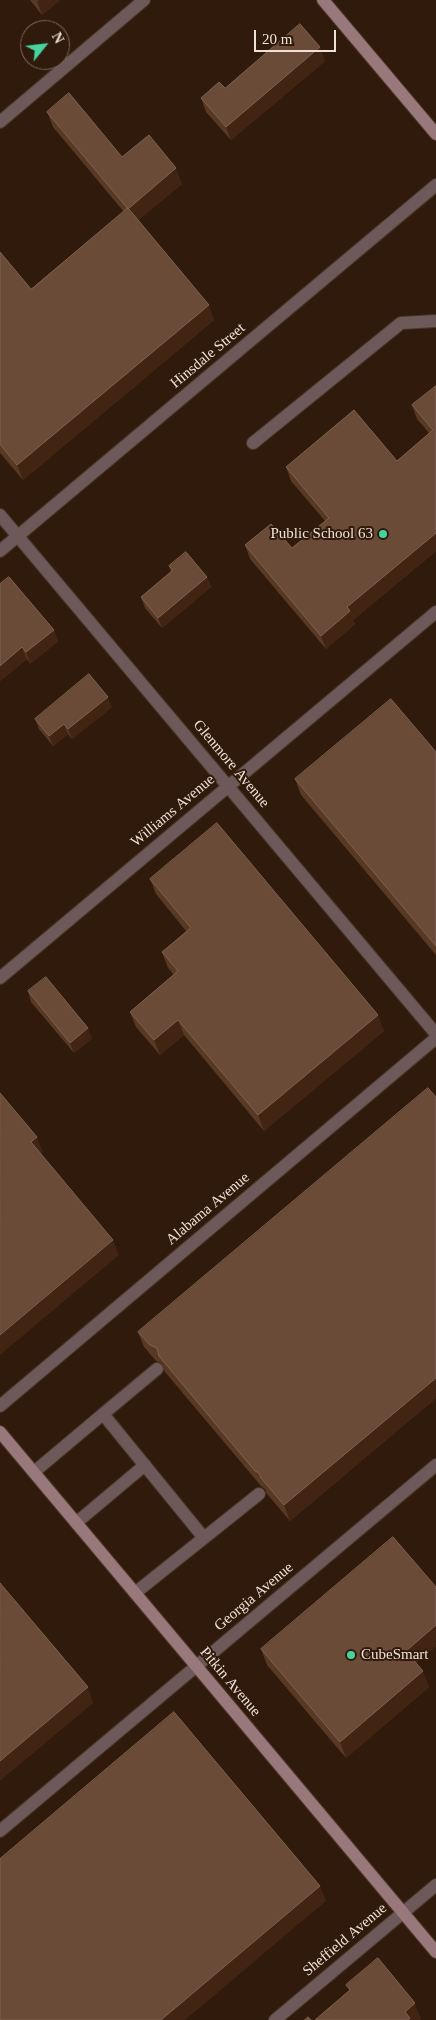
<!DOCTYPE html>
<style>
body{margin:0}
#map{position:relative;width:436px;height:2020px;overflow:hidden;background:#301a0b;font-family:Georgia,serif}
canvas{display:block}
.north{position:absolute;left:20px;top:20px;width:50px;height:50px;box-sizing:border-box;background:#301a0b;border:1px solid #7d6a5d;border-radius:50%;rotate:61deg;font-size:14px;font-weight:700;line-height:20px;text-align:center;color:#f0e1d7}
.north::after{content:'';display:block;margin:auto;width:18px;height:22px;background:#45d49f;clip-path:polygon(50% 0,100% 100%,50% 72%,0 100%)}
.scale{position:absolute;left:254px;top:30px;width:82px;height:22px;box-sizing:border-box;border:2px solid #f0e1d7;border-top:0;padding-left:6px;font-size:15px;line-height:18px;white-space:nowrap;color:#f0e1d7;-webkit-text-stroke:4px #301a0b;paint-order:stroke}
</style>
<div id="map">
<canvas width="436" height="2020"></canvas>
<div class="north">N</div>
<div class="scale">20 m</div>
</div>
<script>
const ctx = document.querySelector('canvas').getContext('2d');
ctx.lineJoin = 'round';
function trace(path, color, width, dash) {
  ctx.strokeStyle = color;
  ctx.lineWidth = width;
  ctx.lineCap = dash ? 'butt' : 'round';
  ctx.setLineDash(dash || []);
  ctx.stroke(path);
}
function paint(path, color) {
  ctx.fillStyle = color;
  ctx.fill(path, 'evenodd');
}
function write(font, color, halo, rows, align = 'center') {
  ctx.font = font + ' Georgia,serif';
  ctx.lineWidth = 4;
  ctx.setLineDash([]);
  ctx.textBaseline = 'middle';
  ctx.strokeStyle = halo;
  ctx.fillStyle = color;
  for (const [text, x, y, turn = 0] of rows) {
    ctx.save();
    ctx.translate(x, y);
    ctx.rotate((+turn || 0) * Math.PI / 180);
    ctx.textAlign = isNaN(turn) ? turn : align;
    if (halo) ctx.strokeText(text, 0, 0);
    ctx.fillText(text, 0, 0);
    ctx.restore();
  }
}
const lane = new Path2D(`
 M 253,443 L 401,323 L 436,321
 M 157,1369 L 103,1414 L 204,1538
 M 34,1472 L 103,1414
 M 76,1523 L 145,1465
 M 135,1593 L 259,1494`);
const street = new Path2D(`
 M 0,122 L 144,0
 M 0,515 L 436,1034
 M 0,551 L 436,185
 M 0,978 L 436,612
 M 0,1406 L 436,1038
 M 0,1831 L 436,1465
 M 275,2020 L 436,1885`);
const secondary = new Path2D(`
 M 323,0 L 436,134
 M 0,1432 L 436,1952`);
trace(lane, '#4b3628', 14);
trace(street, '#4b3628', 14);
trace(secondary, '#4b3628', 14);
trace(lane, '#6d595a', 12);
trace(street, '#6d595a', 12);
trace(secondary, '#98787b', 12);
paint(new Path2D(`
 M 30,0 L 60,0 L 42,15 Z
 M 325,61 L 231,140 L 206,112 L 201,98 L 225,88 Z
 M 47,112 L 122,157 L 182,184 L 138,220 L 214,320 L 23,480 L 0,453 L 0,252 L 31,289 L 124,212 L 53,127 Z
 M 436,386 L 436,551 L 353,620 L 355,624 L 326,649 L 250,559 L 245,545 L 292,548 L 325,521 L 291,481 L 286,467 L 397,461 L 429,433 L 417,419 L 412,405 Z
 M 169,566 L 207,577 L 211,587 L 162,628 L 145,608 L 141,597 L 171,572 Z
 M 0,584 L 58,641 L 30,664 L 27,659 L 0,681 Z
 M 112,707 L 72,739 L 68,734 L 53,746 L 39,729 L 35,719 Z
 M 436,752 L 436,955 L 301,795 L 295,779 Z
 M 150,879 L 384,1031 L 264,1131 L 184,1035 L 160,1055 L 136,1027 L 130,1012 L 174,975 L 168,968 L 162,952 L 186,931 L 156,894 Z
 M 28,991 L 92,1038 L 74,1053 L 31,1002 Z
 M 436,1097 L 436,1398 L 290,1521 L 267,1494 L 265,1489 L 261,1486 L 165,1372 L 161,1363 L 156,1361 L 144,1347 L 138,1332 Z
 M 436,1587 L 436,1646 L 416,1663 L 429,1687 L 346,1758 L 267,1665 L 261,1649 Z`), '#583924');
paint(new Path2D(`
 M 39,0 L 60,0 L 42,15 L 37,1 Z
 M 320,47 L 325,61 L 231,140 L 226,127 Z
 M 176,168 L 182,184 L 134,224 L 128,209 Z
 M 209,305 L 214,320 L 23,480 L 17,465 Z
 M 436,533 L 436,551 L 353,620 L 355,624 L 326,649 L 321,636 L 347,607 Z
 M 207,577 L 211,587 L 162,628 L 158,618 Z
 M 54,630 L 58,641 L 30,664 L 26,652 Z
 M 22,647 L 27,659 L 0,681 L 0,666 Z
 M 108,697 L 112,707 L 72,739 L 68,729 Z
 M 64,724 L 68,734 L 53,746 L 49,736 Z
 M 378,1015 L 384,1031 L 264,1131 L 258,1115 Z
 M 178,1020 L 184,1035 L 160,1055 L 154,1040 Z
 M 88,1028 L 92,1038 L 74,1053 L 70,1043 Z
 M 37,1137 L 43,1152 L 37,1157 L 31,1142 Z
 M 113,1240 L 119,1255 L 0,1355 L 0,1335 Z
 M 436,1378 L 436,1398 L 290,1521 L 284,1505 Z
 M 436,1625 L 436,1646 L 412,1666 L 406,1651 Z
 M 423,1671 L 429,1687 L 346,1758 L 340,1742 Z
 M 88,1687 L 93,1703 L 0,1781 L 0,1761 Z
 M 320,1886 L 326,1901 L 185,2020 L 161,2020 Z
 M 415,2003 L 421,2019 L 420,2020 L 408,2020 L 405,2012 Z`), '#412512');
const building = new Path2D(`
 M 300,24 L 320,47 L 226,127 L 201,98 L 219,82 L 225,88 Z
 M 69,93 L 122,157 L 149,135 L 176,168 L 128,209 L 47,112 Z
 M 128,208 L 209,305 L 17,465 L 0,444 L 0,252 L 31,289 Z
 M 436,386 L 436,533 L 347,607 L 350,611 L 321,636 L 245,545 L 271,524 L 292,548 L 329,518 L 286,467 L 354,410 L 397,461 L 433,430 L 412,405 Z
 M 186,552 L 207,577 L 158,618 L 141,597 L 173,570 L 169,566 Z
 M 9,577 L 54,630 L 26,652 L 22,647 L 0,666 L 0,584 Z
 M 89,674 L 108,697 L 68,729 L 64,724 L 49,736 L 35,719 Z
 M 391,699 L 436,752 L 436,946 L 295,779 Z
 M 217,823 L 378,1015 L 258,1115 L 178,1020 L 154,1040 L 130,1012 L 178,971 L 162,952 L 191,928 L 150,879 Z
 M 46,977 L 88,1028 L 70,1043 L 28,991 Z
 M 428,1088 L 436,1097 L 436,1378 L 284,1505 L 261,1478 L 259,1473 L 255,1471 L 159,1356 L 157,1348 L 150,1345 L 138,1332 Z
 M 0,1093 L 37,1137 L 31,1142 L 113,1240 L 0,1335 Z
 M 393,1537 L 436,1587 L 436,1625 L 406,1651 L 423,1671 L 340,1742 L 261,1649 Z
 M 0,1583 L 88,1687 L 0,1761 Z
 M 174,1712 L 320,1886 L 161,2020 L 0,2020 L 0,1859 Z
 M 378,1958 L 415,2003 L 405,2012 L 410,2018 L 408,2020 L 315,2020 L 350,1990 L 346,1985 Z
 M 308,2017 L 311,2020 L 305,2020 Z`);
paint(building, '#694b37');
trace(building, '#7e6250', 1);
for (const [x, y, r, color] of [
 [383,534,5,"#45d49f"],
 [351,1655,5,"#45d49f"]
]) {
  const dot = new Path2D();
  dot.arc(x, y, r, 0, 2 * Math.PI);
  ctx.fillStyle = color;
  ctx.fill(dot);
  trace(dot, '#301a0b', 2);
}
write('15px', '#f0e1d7', '#301a0b', [
 ["Hinsdale Street",208,356,-40],
 ["Glenmore Avenue",231,764,50],
 ["Williams Avenue",173,811,-40],
 ["Alabama Avenue",208,1209,-40],
 ["Georgia Avenue",254,1597,-40],
 ["Pitkin Avenue",230,1682,50],
 ["Sheffield Avenue",345,1940,-40]
]);
write('15px', '#f0e1d7', '#301a0b', [
 ["Public School 63",373,534],
 ["CubeSmart",361,1655,"left"]
], 'right');
</script>
